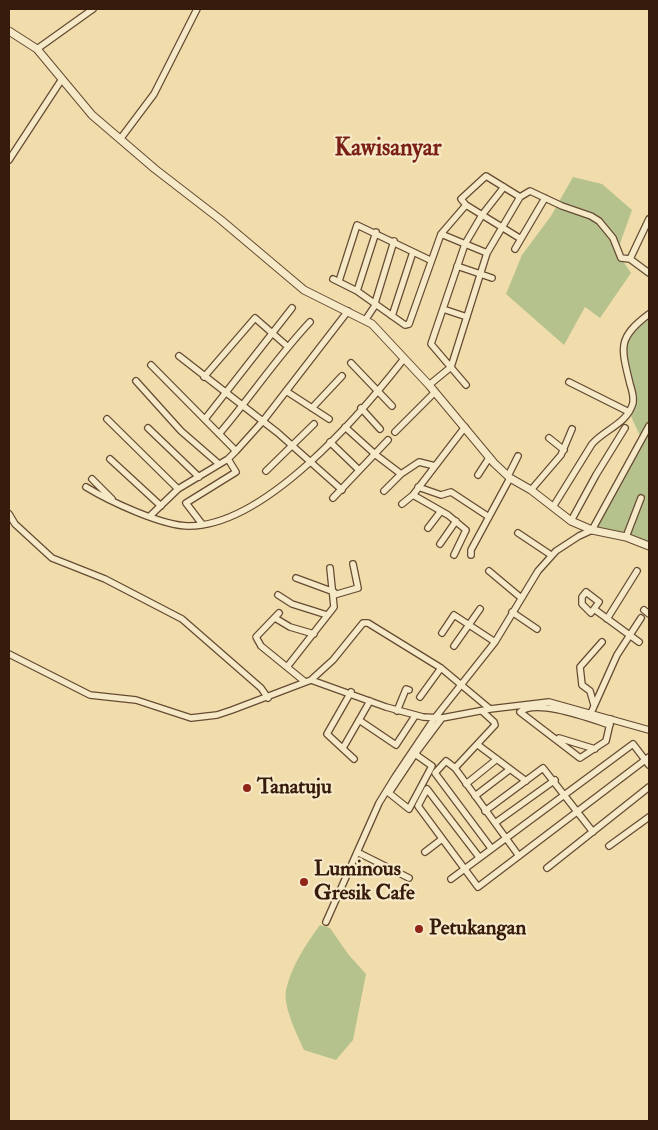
<!DOCTYPE html>
<style>
body{margin:0}
#map{position:relative;width:658px;height:1130px;overflow:hidden;background:#f1ddab;font-family:"IM FELL Double Pica",serif}
canvas{display:block}
.frame{position:absolute;inset:0;border:10px solid #361a0b;pointer-events:none}
</style>
<div id="map">
<canvas width="658" height="1130"></canvas>
<div class="frame"></div>
</div>
<script>
const ctx = document.querySelector('canvas').getContext('2d');
ctx.lineJoin = 'round';
function paint(path, color) {
  ctx.fillStyle = color;
  ctx.fill(path, 'evenodd');
}
function trace(path, color, width, dash) {
  ctx.strokeStyle = color;
  ctx.lineWidth = width;
  ctx.lineCap = dash ? 'butt' : 'round';
  ctx.setLineDash(dash || []);
  ctx.stroke(path);
}
function write(font, color, halo, rows, align = 'center') {
  ctx.font = font + ' "IM FELL Double Pica",serif';
  ctx.lineWidth = 4.5;
  ctx.setLineDash([]);
  ctx.textBaseline = 'middle';
  ctx.strokeStyle = halo;
  ctx.fillStyle = color;
  for (const [text, x, y, turn = 0] of rows) {
    ctx.save();
    ctx.translate(x, y);
    ctx.rotate((+turn || 0) * Math.PI / 180);
    ctx.textAlign = isNaN(turn) ? turn : align;
    if (halo) ctx.strokeText(text, 0, 0);
    ctx.fillText(text, 0, 0);
    ctx.restore();
  }
}
paint(new Path2D(`
 M 573,177 L 602,184 L 632,210 L 617,252 L 631,273 L 600,318 L 585,307 L 564,345 L 506,294 L 522,255 L 551,216 Z
 M 649,314 L 649,544 L 595,528 L 641,438 L 629,412 L 633,402 L 623,340 Z
 M 320,925 L 330,928 L 348,954 L 366,974 L 353,1040 L 336,1060 L 304,1050 C 297,1034 283,1007 286,990 C 291,967 306,944 320,925 Z`), '#b5c28d');
const minor = new Path2D(`
 M 37,49 L 93,9
 M 121,138 L 154,94 L 197,9
 M 9,160 L 62,79
 M 520,197 L 486,176 L 461,199 L 466,205 L 521,239
 M 441,234 L 487,253
 M 515,249 L 545,198
 M 630,259 L 649,219
 M 457,266 L 492,278
 M 333,279 L 357,291 L 405,325 L 409,324 L 441,234 L 466,205
 M 339,281 L 357,225 L 430,260
 M 357,291 L 376,232
 M 375,303 L 394,241
 M 443,309 L 467,317
 M 392,316 L 413,252
 M 366,319 L 376,304
 M 179,356 L 278,433 L 342,490
 M 351,363 L 392,406
 M 151,365 L 236,451
 M 204,377 L 255,318 L 287,346
 M 136,381 L 181,431 L 219,464
 M 569,382 L 629,412
 M 429,385 L 451,367 L 487,253 L 520,197 L 530,191 L 562,206 L 591,216 L 599,221 L 613,238 L 621,258 L 630,259 L 649,273
 M 466,385 L 431,344 L 465,244 L 482,215 L 504,187
 M 286,391 L 329,419
 M 312,408 L 342,376
 M 361,408 L 380,429
 M 107,419 L 178,489
 M 205,419 L 292,308
 M 345,427 L 376,455 L 401,474 L 384,491
 M 148,428 L 199,477
 M 395,432 L 435,392
 M 219,434 C 250,398 277,357 310,322
 M 549,438 L 564,450
 M 330,442 L 359,470
 M 110,459 L 161,506
 M 266,471 L 314,424
 M 401,474 L 419,462 L 435,466
 M 478,475 L 489,458
 M 508,476 L 518,456
 M 92,479 L 112,499
 M 86,487 C 109,501 162,526 189,526 C 265,526 360,415 403,360
 M 418,487 L 441,495 L 451,492 L 489,517
 M 531,490 L 561,455 L 572,429
 M 333,498 L 388,440
 M 402,504 L 413,495
 M 553,507 L 592,444 C 605,429 627,424 633,403 C 634,396 632,390 630,384 C 621,347 617,338 649,314
 M 9,514 L 15,524 L 52,558 L 105,579 L 182,619 L 261,688 L 268,698
 M 150,516 L 178,489 L 228,459 L 236,451 L 263,421 L 348,311
 M 571,521 L 596,475 L 625,428
 M 202,524 L 186,503 L 236,472 L 228,459
 M 428,528 L 441,511
 M 518,533 L 551,555
 M 626,537 L 641,498
 M 440,544 L 456,521
 M 454,555 L 466,530 L 448,515 L 413,495 L 465,427
 M 471,555 L 471,550 L 510,478
 M 489,571 L 520,597
 M 296,578 L 334,592
 M 586,592 L 599,602 L 591,613 L 582,604 L 582,597 Z
 M 278,595 L 292,604 L 327,615
 M 334,595 L 358,588 L 353,564
 M 594,609 L 639,642
 M 644,610 L 649,614
 M 512,612 L 537,629
 M 279,613 L 256,637 L 261,646 L 304,681
 M 275,618 L 290,627 L 314,634
 M 607,619 L 637,571
 M 442,633 L 454,615 L 495,642
 M 454,646 L 480,609
 M 9,654 L 90,695 L 136,700 L 191,718 L 217,715 L 232,710 L 311,680 L 386,707 L 423,717 L 442,718 L 490,709 L 549,702 L 649,730
 M 287,667 L 334,607 L 330,568
 M 311,680 L 333,660 L 363,623 L 368,623 L 441,668 L 490,709
 M 351,692 L 327,734 L 354,759
 M 420,697 L 441,668
 M 594,705 L 590,691 L 582,685 L 580,667 L 602,642
 M 397,711 L 406,689 L 409,690
 M 591,713 L 617,655 L 641,618
 M 359,720 L 396,745 L 415,716
 M 610,725 C 591,719 536,698 520,712 L 580,758 L 606,741 L 611,719
 M 559,738 L 595,749
 M 478,745 L 526,781
 M 343,748 L 370,701
 M 415,754 L 432,766 L 409,809 L 389,793 Z
 M 415,754 L 442,718
 M 455,768 L 495,725 L 494,722 L 482,711
 M 466,784 L 497,759
 M 475,796 L 509,770
 M 485,811 L 543,768 L 593,832
 M 495,823 L 555,780
 M 609,846 L 649,817
 M 491,848 L 435,773 L 446,761 L 455,768 L 519,856
 M 357,852 L 409,878
 M 425,852 L 442,839
 M 479,857 L 427,789 L 418,806 L 478,887 L 649,757
 M 547,868 L 649,787
 M 451,879 L 633,744 L 649,765
 M 326,922 L 379,803 L 395,777 L 434,719 L 495,642 L 538,571 L 556,551 L 579,536 L 592,530 L 649,426`);
const tertiary = new Path2D(`
 M 9,31 L 37,49 L 92,115 L 155,169 L 221,220 L 304,290 L 372,324 L 429,385 L 494,463 L 510,478 L 531,490 L 571,521 L 592,530 L 626,537 L 649,546`);
trace(minor, '#654b33', 8);
trace(tertiary, '#654b33', 9);
trace(minor, '#f6e9c8', 5.5);
trace(tertiary, '#f6e9c8', 7);
for (const [x, y, r, color] of [
 [247,788,5,"#8f2418"],
 [304,882,5,"#8f2418"],
 [419,929,5,"#8f2418"]
]) {
  const dot = new Path2D();
  dot.arc(x, y, r, 0, 2 * Math.PI);
  ctx.fillStyle = color;
  ctx.fill(dot);
  trace(dot, '#f6e9c8', 2);
}
write('bold 21px', '#361a0b', '#f6e9c8', [
 ["Tanatuju",257,788],
 ["Luminous",314,870],
 ["Gresik Cafe",314,894],
 ["Petukangan",429,929]
], 'left');
write('bold 24px', '#7a1f14', '#f6e9c8', [
 ["Kawisanyar",388,150]
]);
</script>
